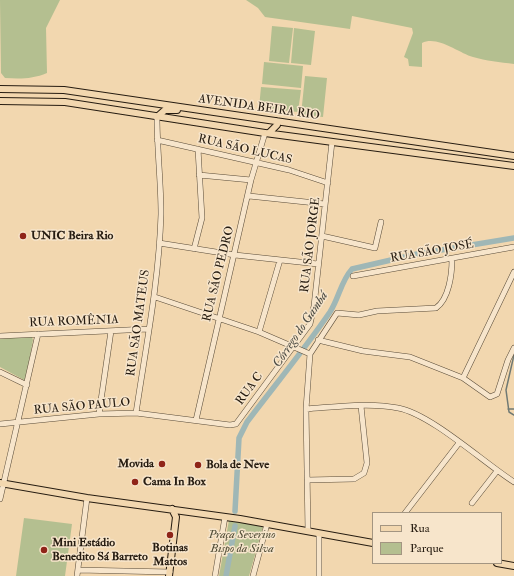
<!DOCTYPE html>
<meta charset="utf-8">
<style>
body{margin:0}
#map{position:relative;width:514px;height:576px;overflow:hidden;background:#f2d7af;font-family:"IM FELL Double Pica",serif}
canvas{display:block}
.legend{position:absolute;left:372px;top:512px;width:130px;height:52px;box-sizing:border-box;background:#f7e5cb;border:1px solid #a39581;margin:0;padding:5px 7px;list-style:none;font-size:12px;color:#261c11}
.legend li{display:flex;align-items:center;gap:8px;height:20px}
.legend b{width:20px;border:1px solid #a39581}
</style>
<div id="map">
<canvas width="514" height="576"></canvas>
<ul class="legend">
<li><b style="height:5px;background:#f2d7af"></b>Rua</li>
<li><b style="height:11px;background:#b4bf90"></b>Parque</li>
</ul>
</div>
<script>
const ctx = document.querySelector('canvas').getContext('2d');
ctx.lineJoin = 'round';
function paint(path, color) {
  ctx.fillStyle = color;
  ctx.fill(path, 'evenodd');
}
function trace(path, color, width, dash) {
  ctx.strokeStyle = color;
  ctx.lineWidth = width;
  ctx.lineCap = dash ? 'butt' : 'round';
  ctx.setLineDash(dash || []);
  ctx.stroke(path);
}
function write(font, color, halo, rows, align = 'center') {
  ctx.font = font + ' "IM FELL Double Pica",serif';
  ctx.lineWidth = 3;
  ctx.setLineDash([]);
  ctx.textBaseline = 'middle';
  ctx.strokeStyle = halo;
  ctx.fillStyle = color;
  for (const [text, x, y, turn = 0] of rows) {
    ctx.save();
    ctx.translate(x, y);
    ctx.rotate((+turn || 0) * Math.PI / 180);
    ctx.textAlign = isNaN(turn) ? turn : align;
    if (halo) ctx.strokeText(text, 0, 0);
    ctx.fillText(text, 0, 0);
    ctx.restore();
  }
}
paint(new Path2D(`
 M 0,0 L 60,0 L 46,28 L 47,73 C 33,79 20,79 5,78 L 1,73 Z
 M 246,0 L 514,0 L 514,64 C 500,62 486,61 473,57 C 459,53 437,35 422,43 L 422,67 L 409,66 L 408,59 L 404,57 L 413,33 L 412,28 L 352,16 L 350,29 L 265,17 L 258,8 Z
 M 272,26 L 293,28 L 289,63 L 269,61 Z
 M 294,28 L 315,31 L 311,65 L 291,63 Z
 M 264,62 L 303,66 L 301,88 L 262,84 Z
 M 305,76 L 327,78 L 323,117 L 301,115 Z
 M 261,87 L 301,90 L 298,112 L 259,108 Z
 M 32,337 L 33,340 L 26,379 L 24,380 L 0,367 L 0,338 Z
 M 24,518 L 72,524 L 65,576 L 16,576 Z
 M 229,520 L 263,527 L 249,576 L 219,576 Z`), '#b4bf90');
trace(new Path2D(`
 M 514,355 L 506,390 L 509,412 L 514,415
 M 508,409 L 514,409`), '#6f7974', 1.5);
trace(new Path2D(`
 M 235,511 L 239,438 L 247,422 C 275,385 304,350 330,312 C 339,298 341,281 352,269 L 417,254 L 514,238
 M 226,576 L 235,526`), '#9fb7b6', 5.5);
const minor = new Path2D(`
 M 157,140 L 289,170 L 328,183
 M 199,175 L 251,180
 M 249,196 L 325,204
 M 322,236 L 375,248 L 381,222
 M 159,243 L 235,255 L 318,264
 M 194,249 L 202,218 L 198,149
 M 353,276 L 514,247
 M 155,297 L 259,332 L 310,354
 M 259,332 L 280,260
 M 0,336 L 148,329
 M 318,340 L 363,351 L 410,357 L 463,378 L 490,397 L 497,394 L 508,360 L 514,348
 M 0,372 L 27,385
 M 463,378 L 514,272
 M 306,409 C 335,407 370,402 398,408 C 431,414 484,463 514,482
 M 136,413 C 146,346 159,281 161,214 C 161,182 157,149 157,117
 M 99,414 L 111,331
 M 196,420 L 251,180 L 265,133
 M 0,424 L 99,414 L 136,413 L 230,425 L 236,424 L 310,324 L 314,306 L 332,142
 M 307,480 L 354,479 L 364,473 L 367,463 L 361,406
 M 0,499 L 38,334
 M 472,503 L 497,471
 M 405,513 L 459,443
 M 308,531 L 306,409 L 310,354 L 337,313 L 359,315 L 377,311 L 436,308 C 449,299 452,274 452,259
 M 319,534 L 319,576
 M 78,570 L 170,572
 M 77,576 L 87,498
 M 215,576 L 225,517
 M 253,576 L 267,524`);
const major = new Path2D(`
 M 0,89 L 64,90 L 514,156
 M 0,101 L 65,102 L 265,133 L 514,166
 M 157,117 L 165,110 L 177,110
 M 269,133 L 277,125 L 276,121
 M 0,483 L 87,498 L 240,519 L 373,543
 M 497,563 L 514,566
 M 169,576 L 176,517 L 172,509`);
trace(minor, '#594b38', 6);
trace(major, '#261c11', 8);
trace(minor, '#f7e5cb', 5);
trace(major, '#f2d7af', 6);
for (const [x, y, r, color] of [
 [23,236,4,"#8f2418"],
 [162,464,4,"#8f2418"],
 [198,465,4,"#8f2418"],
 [135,482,4,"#8f2418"],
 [170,535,4,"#8f2418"],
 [44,550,4,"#8f2418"]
]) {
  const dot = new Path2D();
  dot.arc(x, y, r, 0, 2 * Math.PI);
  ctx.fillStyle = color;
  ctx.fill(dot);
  trace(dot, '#f7e5cb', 1.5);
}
write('12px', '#261c11', '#f7e5cb', [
 ["AVENIDA BEIRA RIO",259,108,8],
 ["RUA SÃO LUCAS",245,150,13],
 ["RUA SÃO JORGE",311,245,-83],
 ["RUA SÃO JOSÉ",432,252,-10],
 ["RUA SÃO PEDRO",219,274,-76],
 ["RUA ROMÊNIA",74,322,-2],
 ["RUA SÃO MATEUS",139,323,-82],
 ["RUA C",250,389,-54],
 ["RUA SÃO PAULO",82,407,-5]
]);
write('bold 12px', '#261c11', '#f7e5cb', [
 ["UNIC Beira Rio",31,236],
 ["Movida",154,464,"right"],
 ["Bola de Neve",206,465],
 ["Cama In Box",143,482],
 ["Mini Estádio",52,543],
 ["Benedito Sá Barreto",52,557],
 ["Botinas",170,548,"center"],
 ["Mattos",170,562,"center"]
], 'left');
write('italic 12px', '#514d37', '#f7e5cb', [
 ["Praça Severino",242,535],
 ["Bispo da Silva",242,549]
]);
write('italic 13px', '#4a4a43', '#f7e5cb', [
 ["Córrego do Gambá",301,330,-56]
]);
</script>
